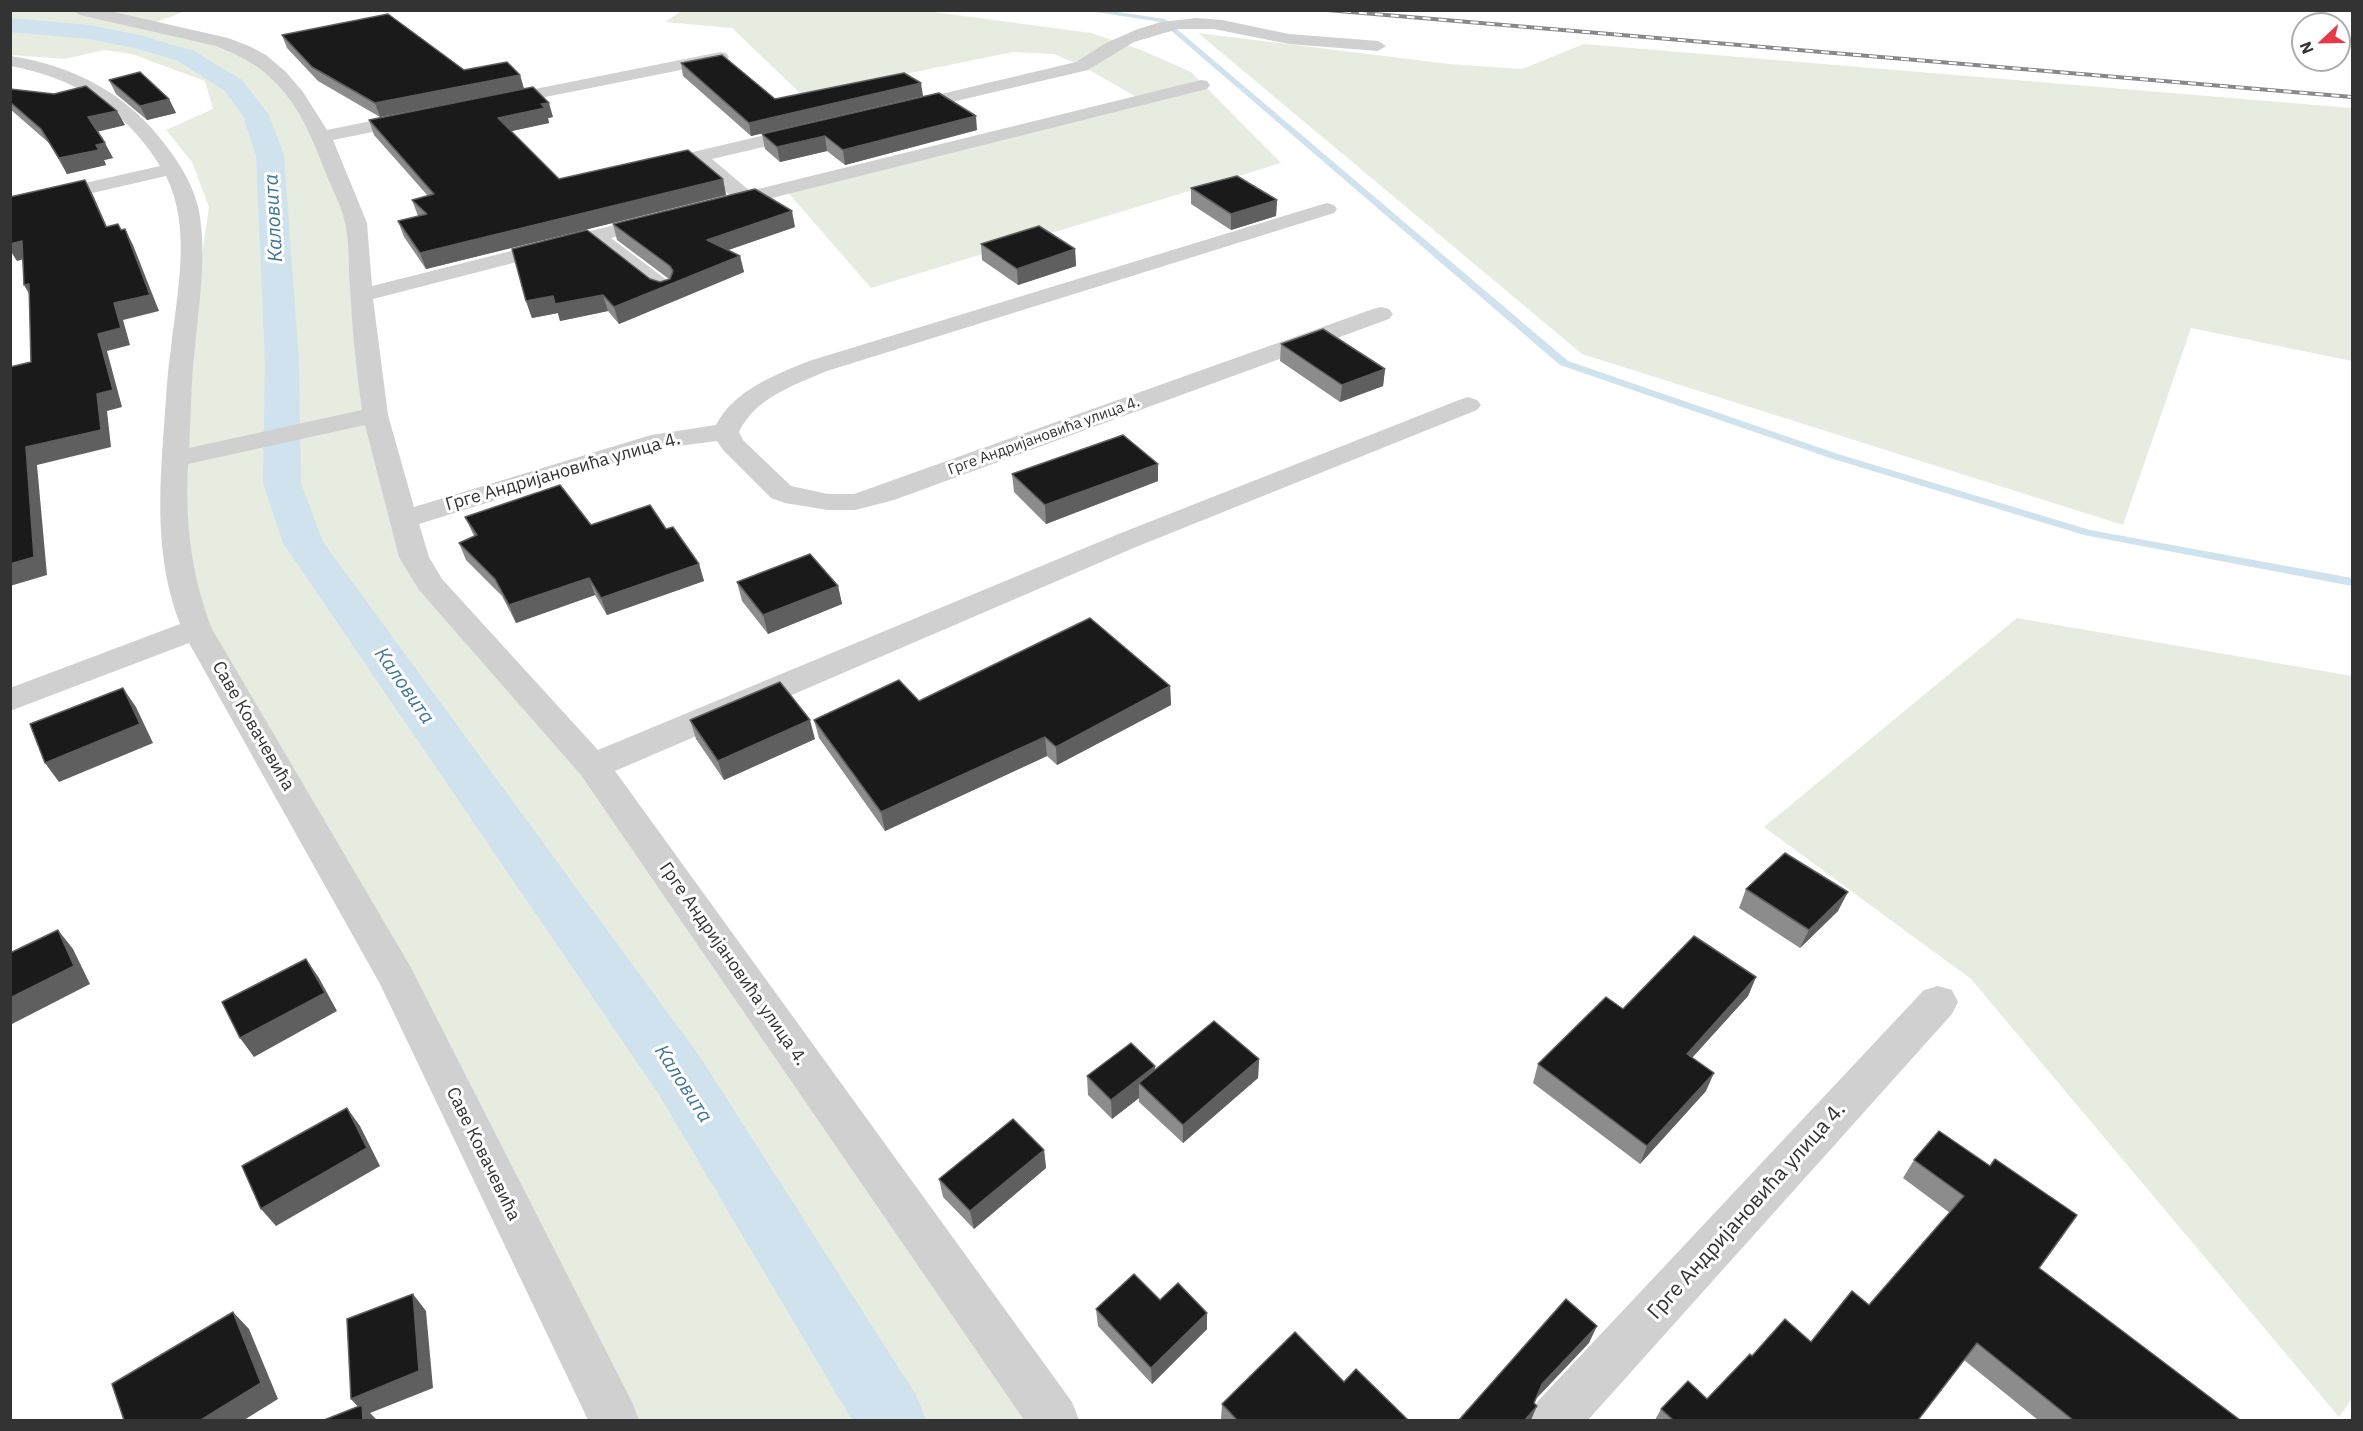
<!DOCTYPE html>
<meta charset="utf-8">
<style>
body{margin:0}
#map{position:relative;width:2363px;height:1431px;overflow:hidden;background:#fff;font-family:"IBM Plex Sans",sans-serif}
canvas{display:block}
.frame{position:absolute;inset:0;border:12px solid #333;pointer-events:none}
.north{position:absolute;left:2291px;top:12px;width:60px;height:60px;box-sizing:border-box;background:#fff;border:2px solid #adadad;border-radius:50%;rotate:248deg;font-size:16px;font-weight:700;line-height:24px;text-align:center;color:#333}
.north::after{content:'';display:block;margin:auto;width:21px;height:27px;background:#e63946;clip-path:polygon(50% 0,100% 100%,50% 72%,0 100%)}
</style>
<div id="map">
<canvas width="2363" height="1431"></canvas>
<div class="frame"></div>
<div class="north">N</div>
</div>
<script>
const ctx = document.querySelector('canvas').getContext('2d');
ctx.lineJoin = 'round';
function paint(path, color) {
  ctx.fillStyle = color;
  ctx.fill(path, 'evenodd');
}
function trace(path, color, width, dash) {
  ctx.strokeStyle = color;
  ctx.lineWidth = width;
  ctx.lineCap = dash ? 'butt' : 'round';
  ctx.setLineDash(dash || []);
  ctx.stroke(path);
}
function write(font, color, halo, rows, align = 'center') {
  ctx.font = font + ' "IBM Plex Sans",sans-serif';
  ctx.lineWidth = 6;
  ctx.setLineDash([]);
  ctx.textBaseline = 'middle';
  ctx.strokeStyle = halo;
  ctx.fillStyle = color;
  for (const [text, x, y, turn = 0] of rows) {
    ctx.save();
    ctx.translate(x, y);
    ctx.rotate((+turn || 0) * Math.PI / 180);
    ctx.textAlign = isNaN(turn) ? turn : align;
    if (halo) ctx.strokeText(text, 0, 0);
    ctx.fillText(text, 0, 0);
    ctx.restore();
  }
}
paint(new Path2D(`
 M 683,10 L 919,10 L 1091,33 L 1141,50 L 1191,72 L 1281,163 L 871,288 L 784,188 L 1140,99 L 1082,66 L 1054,54 L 1013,52 L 802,95 L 732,28 L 665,22 Z
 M 10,11 L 185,11 L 149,25 L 222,42 L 297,96 L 349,203 L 362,295 L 414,557 L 593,766 L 1056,1420 L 610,1420 L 573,1339 L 178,574 L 200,269 L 209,207 L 192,162 L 166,130 L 213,109 L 205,81 L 132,54 L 104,50 L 65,59 L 11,55 Z
 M 1198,33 L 1449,64 L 1522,69 L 1584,44 L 2352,108 L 2352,361 L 2191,328 L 2123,525 L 1582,354 Z
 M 2017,618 L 2352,676 L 2352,1399 L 2339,1417 L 1971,979 L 1764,827 Z`), '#e6ecdf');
paint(new Path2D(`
 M 1083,10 L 1105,10 L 1165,19 L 1568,361 L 1838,454 L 2090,530 L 2352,578 L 2352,586 L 2084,535 L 1830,458 L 1560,365 L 1161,22 Z`), '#cfe2ee');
paint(new Path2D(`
 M 10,18 L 89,25 L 139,35 L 194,51 L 242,80 L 269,115 L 284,155 L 299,363 L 301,483 L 323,542 L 700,1057 L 916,1395 L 926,1420 L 852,1420 L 658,1093 L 283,543 L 263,483 L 265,363 L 256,155 L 243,116 L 224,90 L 178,61 L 135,48 L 89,39 L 10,32 Z`), '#cfe2ee');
paint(new Path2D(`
 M 72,10 L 105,10 L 228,38 L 249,46 L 266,55 L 286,72 L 303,92 L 327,130 L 415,112 L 422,114 L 424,118 L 422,122 L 333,140 L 367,223 L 372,286 L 658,214 L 665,216 L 668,220 L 665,224 L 611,238 L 672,284 L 675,289 L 672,294 L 664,296 L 656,294 L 591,243 L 373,299 L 388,415 L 414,507 L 651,435 L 716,425 C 734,390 775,375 809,361 L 1320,205 L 1327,203 L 1334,205 L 1337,209 L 1334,213 L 827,371 C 794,385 755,398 739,432 L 743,440 L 791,486 L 828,494 L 854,494 L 1373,309 L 1381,307 L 1389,309 L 1393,314 L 1389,319 L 894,500 L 855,510 L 828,510 L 785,503 L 771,498 L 723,450 L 717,441 L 663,448 L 419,524 L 429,557 L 442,579 L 598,750 L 1116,535 L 1459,400 L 1468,397 L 1477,400 L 1481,405 L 1477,410 L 1136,547 L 615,771 L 1072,1402 L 1079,1420 L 1024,1420 L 581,775 L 419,590 L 399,557 L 365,425 L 188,464 C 185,522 191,575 212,629 L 410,966 L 632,1402 L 639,1420 L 588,1420 L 380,984 L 189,643 L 10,711 L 10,688 L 180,624 C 155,559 159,494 164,426 C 166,400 167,374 171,348 C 177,293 192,228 166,176 L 10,212 L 10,200 L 160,166 C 126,110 74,77 10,66 L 10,56 C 75,66 128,94 167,147 C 182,167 194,187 199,211 C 207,255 199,303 195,348 C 191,381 191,414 189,448 L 362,410 C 356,369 352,328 350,287 C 348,266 350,243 345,223 C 342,207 333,191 327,176 C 303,112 283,71 216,46 L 80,15 Z
 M 1196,18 L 1222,20 L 1289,34 L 1378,41 L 1386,46 L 1378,51 L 1289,44 L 1214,29 L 1178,29 L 1134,42 L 1088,70 L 905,113 L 899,112 L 896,108 L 899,104 L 1076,62 L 1106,43 L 1138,29 L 1161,22 Z
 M 720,52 L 726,53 L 729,57 L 726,61 L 495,107 L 489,106 L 486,102 L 489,98 L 495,97 Z
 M 1201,80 L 1207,81 L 1210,85 L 1207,89 L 720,211 L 713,209 L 710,205 L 713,201 L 731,196 L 687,157 L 690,153 L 697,151 L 808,125 L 815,127 L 817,131 L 815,135 L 712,159 L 750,191 Z
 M 1938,986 L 1952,990 L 1958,1002 L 1952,1014 L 1588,1420 L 1530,1420 L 1537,1402 L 1924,990 Z`), '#d0d0d0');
const rail = new Path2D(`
 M 1327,10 L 2352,97`);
trace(rail, '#888', 4);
trace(rail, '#fff', 2, [8]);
paint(new Path2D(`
 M 282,35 L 464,70 L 520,75 L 524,89 L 380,117 L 318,81 L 287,48 Z
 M 681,63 L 775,99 L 923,96 L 751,136 L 683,76 Z
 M 109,80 L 169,99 L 176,113 L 147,120 L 116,94 Z
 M 10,89 L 54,94 L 125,125 L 97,132 L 113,158 L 104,160 L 106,165 L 67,174 L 49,143 L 10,109 Z
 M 553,117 L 548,118 L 549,123 L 511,131 L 559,179 L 723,179 L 726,195 L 426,269 L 404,237 L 398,221 L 418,216 L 412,200 L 428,196 L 374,135 L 369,120 Z
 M 977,130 L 845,165 L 827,151 L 780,162 L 765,149 L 762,134 Z
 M 1191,188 L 1277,200 L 1276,216 L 1231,230 L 1191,204 Z
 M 613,224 L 795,227 L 728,250 L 740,256 L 744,272 L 619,324 L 608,311 L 560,321 L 558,313 L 532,318 L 526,301 L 650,279 L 660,282 L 669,279 L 617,240 Z
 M 981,244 L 1075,249 L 1076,266 L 1018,285 L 982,260 Z
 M 1281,344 L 1385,369 L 1383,386 L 1340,402 L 1280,361 Z
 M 1158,464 L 1158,481 L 1046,524 L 1014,492 L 1012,474 Z
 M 465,517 L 666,529 L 699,564 L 704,581 L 607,615 L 595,595 L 516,623 L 502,596 L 466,560 L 459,543 L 474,536 Z
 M 737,582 L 838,586 L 842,604 L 768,634 L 742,601 Z
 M 1170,686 L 1171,705 L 1057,765 L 1047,756 L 885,831 L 819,738 L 814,720 L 919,701 Z
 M 690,720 L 815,739 L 724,780 L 696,739 Z
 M 1746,889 L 1838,911 L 1800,948 L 1739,908 Z
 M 1756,977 L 1748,996 L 1692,1058 L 1706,1091 L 1640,1164 L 1533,1083 L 1538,1064 L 1623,1009 Z
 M 1259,1059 L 1258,1078 L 1183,1143 L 1139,1102 L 1139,1098 L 1112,1119 L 1088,1095 L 1087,1076 Z
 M 1939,1131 L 2039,1268 L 2240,1420 L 2038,1420 L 1964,1360 L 1918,1420 L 1655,1420 L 1661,1409 L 1707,1399 L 1752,1356 L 1811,1342 L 1869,1305 L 1950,1213 L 1903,1178 L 1914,1160 Z
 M 1044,1150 L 1046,1168 L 974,1229 L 943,1197 L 939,1179 Z
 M 1160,1300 L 1207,1313 L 1207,1329 L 1152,1384 L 1098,1326 L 1096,1309 Z
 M 1344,1382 L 1408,1420 L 1221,1420 L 1222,1404 Z`), '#8c8c8c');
paint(new Path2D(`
 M 520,75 L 524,89 L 380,117 L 375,103 Z
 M 921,83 L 923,96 L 751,136 L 749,123 Z
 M 169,99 L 176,113 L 147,120 L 140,106 Z
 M 549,103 L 553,117 L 548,118 L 549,123 L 503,133 L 498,118 L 541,104 Z
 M 117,111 L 125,125 L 95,132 L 88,117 Z
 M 976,116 L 977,130 L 845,165 L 843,150 Z
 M 825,136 L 827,151 L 780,162 L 777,147 Z
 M 105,143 L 113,158 L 104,160 L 106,165 L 67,174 L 59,158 L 96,145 Z
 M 723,179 L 726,195 L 426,269 L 420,253 Z
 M 85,180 L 93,195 L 114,243 L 106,227 Z
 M 1277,200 L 1276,216 L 1231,230 L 1231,214 Z
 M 792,211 L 795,227 L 711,256 L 707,240 Z
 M 125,229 L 133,245 L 159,311 L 123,320 L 130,345 L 107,351 L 122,407 L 107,411 L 111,447 L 37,465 L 47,575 L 10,586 L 10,564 L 26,447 L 97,394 L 98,334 L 114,303 Z
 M 22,241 L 31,257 L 17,261 L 10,250 L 10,244 Z
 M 1075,249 L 1076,266 L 1018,285 L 1017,269 Z
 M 740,256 L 744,272 L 619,324 L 614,307 Z
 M 29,284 L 34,302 L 24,285 Z
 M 603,295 L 608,311 L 560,321 L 558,313 L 532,318 L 526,301 L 553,296 Z
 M 1385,369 L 1383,386 L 1340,402 L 1342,385 Z
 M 1158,464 L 1158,481 L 1046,524 L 1045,505 Z
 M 699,564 L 704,581 L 607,615 L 601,598 Z
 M 589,578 L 595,595 L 516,623 L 509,605 Z
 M 838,586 L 842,604 L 768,634 L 763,615 Z
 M 1170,686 L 1171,705 L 1057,765 L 1056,747 Z
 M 123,688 L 136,707 L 153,743 L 59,782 L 45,763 Z
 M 810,720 L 815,739 L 724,780 L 718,761 Z
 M 1045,737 L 1047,756 L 885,831 L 881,812 Z
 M 1848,892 L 1838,911 L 1800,948 L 1809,930 Z
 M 58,930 L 73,949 L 90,984 L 10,1025 L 10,998 Z
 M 306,959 L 319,978 L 337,1011 L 254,1057 L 240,1038 Z
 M 1756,977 L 1748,996 L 1679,1072 L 1687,1054 Z
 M 1259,1059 L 1258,1078 L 1183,1143 L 1183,1125 Z
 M 1155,1066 L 1156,1085 L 1139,1083 L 1139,1098 L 1112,1119 L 1111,1100 Z
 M 1714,1073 L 1706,1091 L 1640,1164 L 1647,1146 Z
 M 347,1108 L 360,1126 L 380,1166 L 276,1226 L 261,1209 Z
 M 1044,1150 L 1046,1168 L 974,1229 L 970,1211 Z
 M 413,1294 L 426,1311 L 433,1388 L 370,1413 L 377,1420 L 363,1420 L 362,1411 L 351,1399 Z
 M 233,1312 L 249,1329 L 278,1399 L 244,1420 L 201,1420 Z
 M 1207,1313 L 1207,1329 L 1152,1384 L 1151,1368 Z
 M 1597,1326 L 1589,1343 L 1535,1400 L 1542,1384 Z
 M 1537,1406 L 1531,1420 L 1525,1420 Z`), '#5f5f5f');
const building = new Path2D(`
 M 388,14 L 464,70 L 507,62 L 520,75 L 375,103 L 312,67 L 282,35 Z
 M 722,55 L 775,99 L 904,73 L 921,83 L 749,123 L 681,63 Z
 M 140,72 L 169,99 L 140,106 L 109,80 Z
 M 86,86 L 117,111 L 88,117 L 105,143 L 96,145 L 99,150 L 59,158 L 41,129 L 10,102 L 10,89 L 54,94 Z
 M 533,87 L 549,103 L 541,104 L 545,108 L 498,118 L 559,179 L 688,150 L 723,179 L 420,253 L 398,221 L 427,214 L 412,200 L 434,194 L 369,120 Z
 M 939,93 L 976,116 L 843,150 L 825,136 L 777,147 L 762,134 Z
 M 1237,176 L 1277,200 L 1231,214 L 1191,188 Z
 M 85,180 L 106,227 L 118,224 L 121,230 L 125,229 L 150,295 L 114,303 L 121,328 L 98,334 L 113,390 L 97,394 L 101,430 L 26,447 L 34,557 L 10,564 L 10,367 L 31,362 L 29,284 L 24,285 L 22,241 L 10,244 L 10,197 Z
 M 755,189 L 792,211 L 707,240 L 740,256 L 614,307 L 603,295 L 555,304 L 553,296 L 526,301 L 512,249 L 587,230 L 650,279 L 660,282 L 670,279 L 673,271 L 670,266 L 613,224 Z
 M 1039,226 L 1075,249 L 1017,269 L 981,244 Z
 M 1323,329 L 1385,369 L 1342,385 L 1281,344 Z
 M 1123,435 L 1158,464 L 1045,505 L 1012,474 Z
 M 560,485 L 591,525 L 650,505 L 666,529 L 673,527 L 699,564 L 601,598 L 589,578 L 509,605 L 495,579 L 459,543 L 477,535 L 465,517 Z
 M 810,554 L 838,586 L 763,615 L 737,582 Z
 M 1090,618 L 1170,686 L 1056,747 L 1045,737 L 881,812 L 814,720 L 899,680 L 919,701 Z
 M 780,682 L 810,720 L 718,761 L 690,720 Z
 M 123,688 L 140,724 L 45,763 L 30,724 Z
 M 1785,853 L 1848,892 L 1809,930 L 1746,889 Z
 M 58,930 L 74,966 L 10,998 L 10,953 Z
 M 1694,936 L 1756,977 L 1687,1054 L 1714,1073 L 1647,1146 L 1538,1064 L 1606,997 L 1623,1009 Z
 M 306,959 L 325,993 L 240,1038 L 222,1002 Z
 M 1214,1021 L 1259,1059 L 1183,1125 L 1139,1083 Z
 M 1131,1043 L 1155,1066 L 1111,1100 L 1087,1076 Z
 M 347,1108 L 367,1148 L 261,1209 L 242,1166 Z
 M 1013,1119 L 1044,1150 L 970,1211 L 939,1179 Z
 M 1939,1131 L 1990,1166 L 1995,1159 L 2077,1215 L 2039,1268 L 2240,1420 L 2073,1420 L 1977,1343 L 1918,1420 L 1673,1420 L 1661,1409 L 1688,1381 L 1707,1399 L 1750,1354 L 1752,1356 L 1785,1319 L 1811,1342 L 1852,1291 L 1869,1305 L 1964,1196 L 1914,1160 Z
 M 1134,1274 L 1160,1300 L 1178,1283 L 1207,1313 L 1151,1368 L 1096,1309 Z
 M 413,1294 L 419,1371 L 351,1399 L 347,1319 Z
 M 1566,1299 L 1597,1326 L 1542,1384 L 1534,1403 L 1537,1406 L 1525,1420 L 1459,1420 Z
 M 233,1312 L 261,1383 L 201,1420 L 124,1420 L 112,1384 Z
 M 1295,1332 L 1344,1382 L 1356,1369 L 1408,1420 L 1237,1420 L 1222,1404 Z
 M 362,1405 L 363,1420 L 324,1420 Z`);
paint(building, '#1a1a1a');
trace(building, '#5f5f5f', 1.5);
write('15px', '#333', '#fff', [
 ["Грге Андријановића улица 4.",1044,436,-20]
]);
write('18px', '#333', '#fff', [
 ["Грге Андријановића улица 4.",563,472,-16],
 ["Саве Ковачевића",253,726,60],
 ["Грге Андријановића улица 4.",733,964,55],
 ["Саве Ковачевића",483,1154,64]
]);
write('italic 20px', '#3f7597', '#fff', [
 ["Каловита",274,218,-93],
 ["Каловита",404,686,55],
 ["Каловита",683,1084,57]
]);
write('21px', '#333', '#fff', [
 ["Грге Андријановића улица 4.",1747,1211,-48]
]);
</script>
